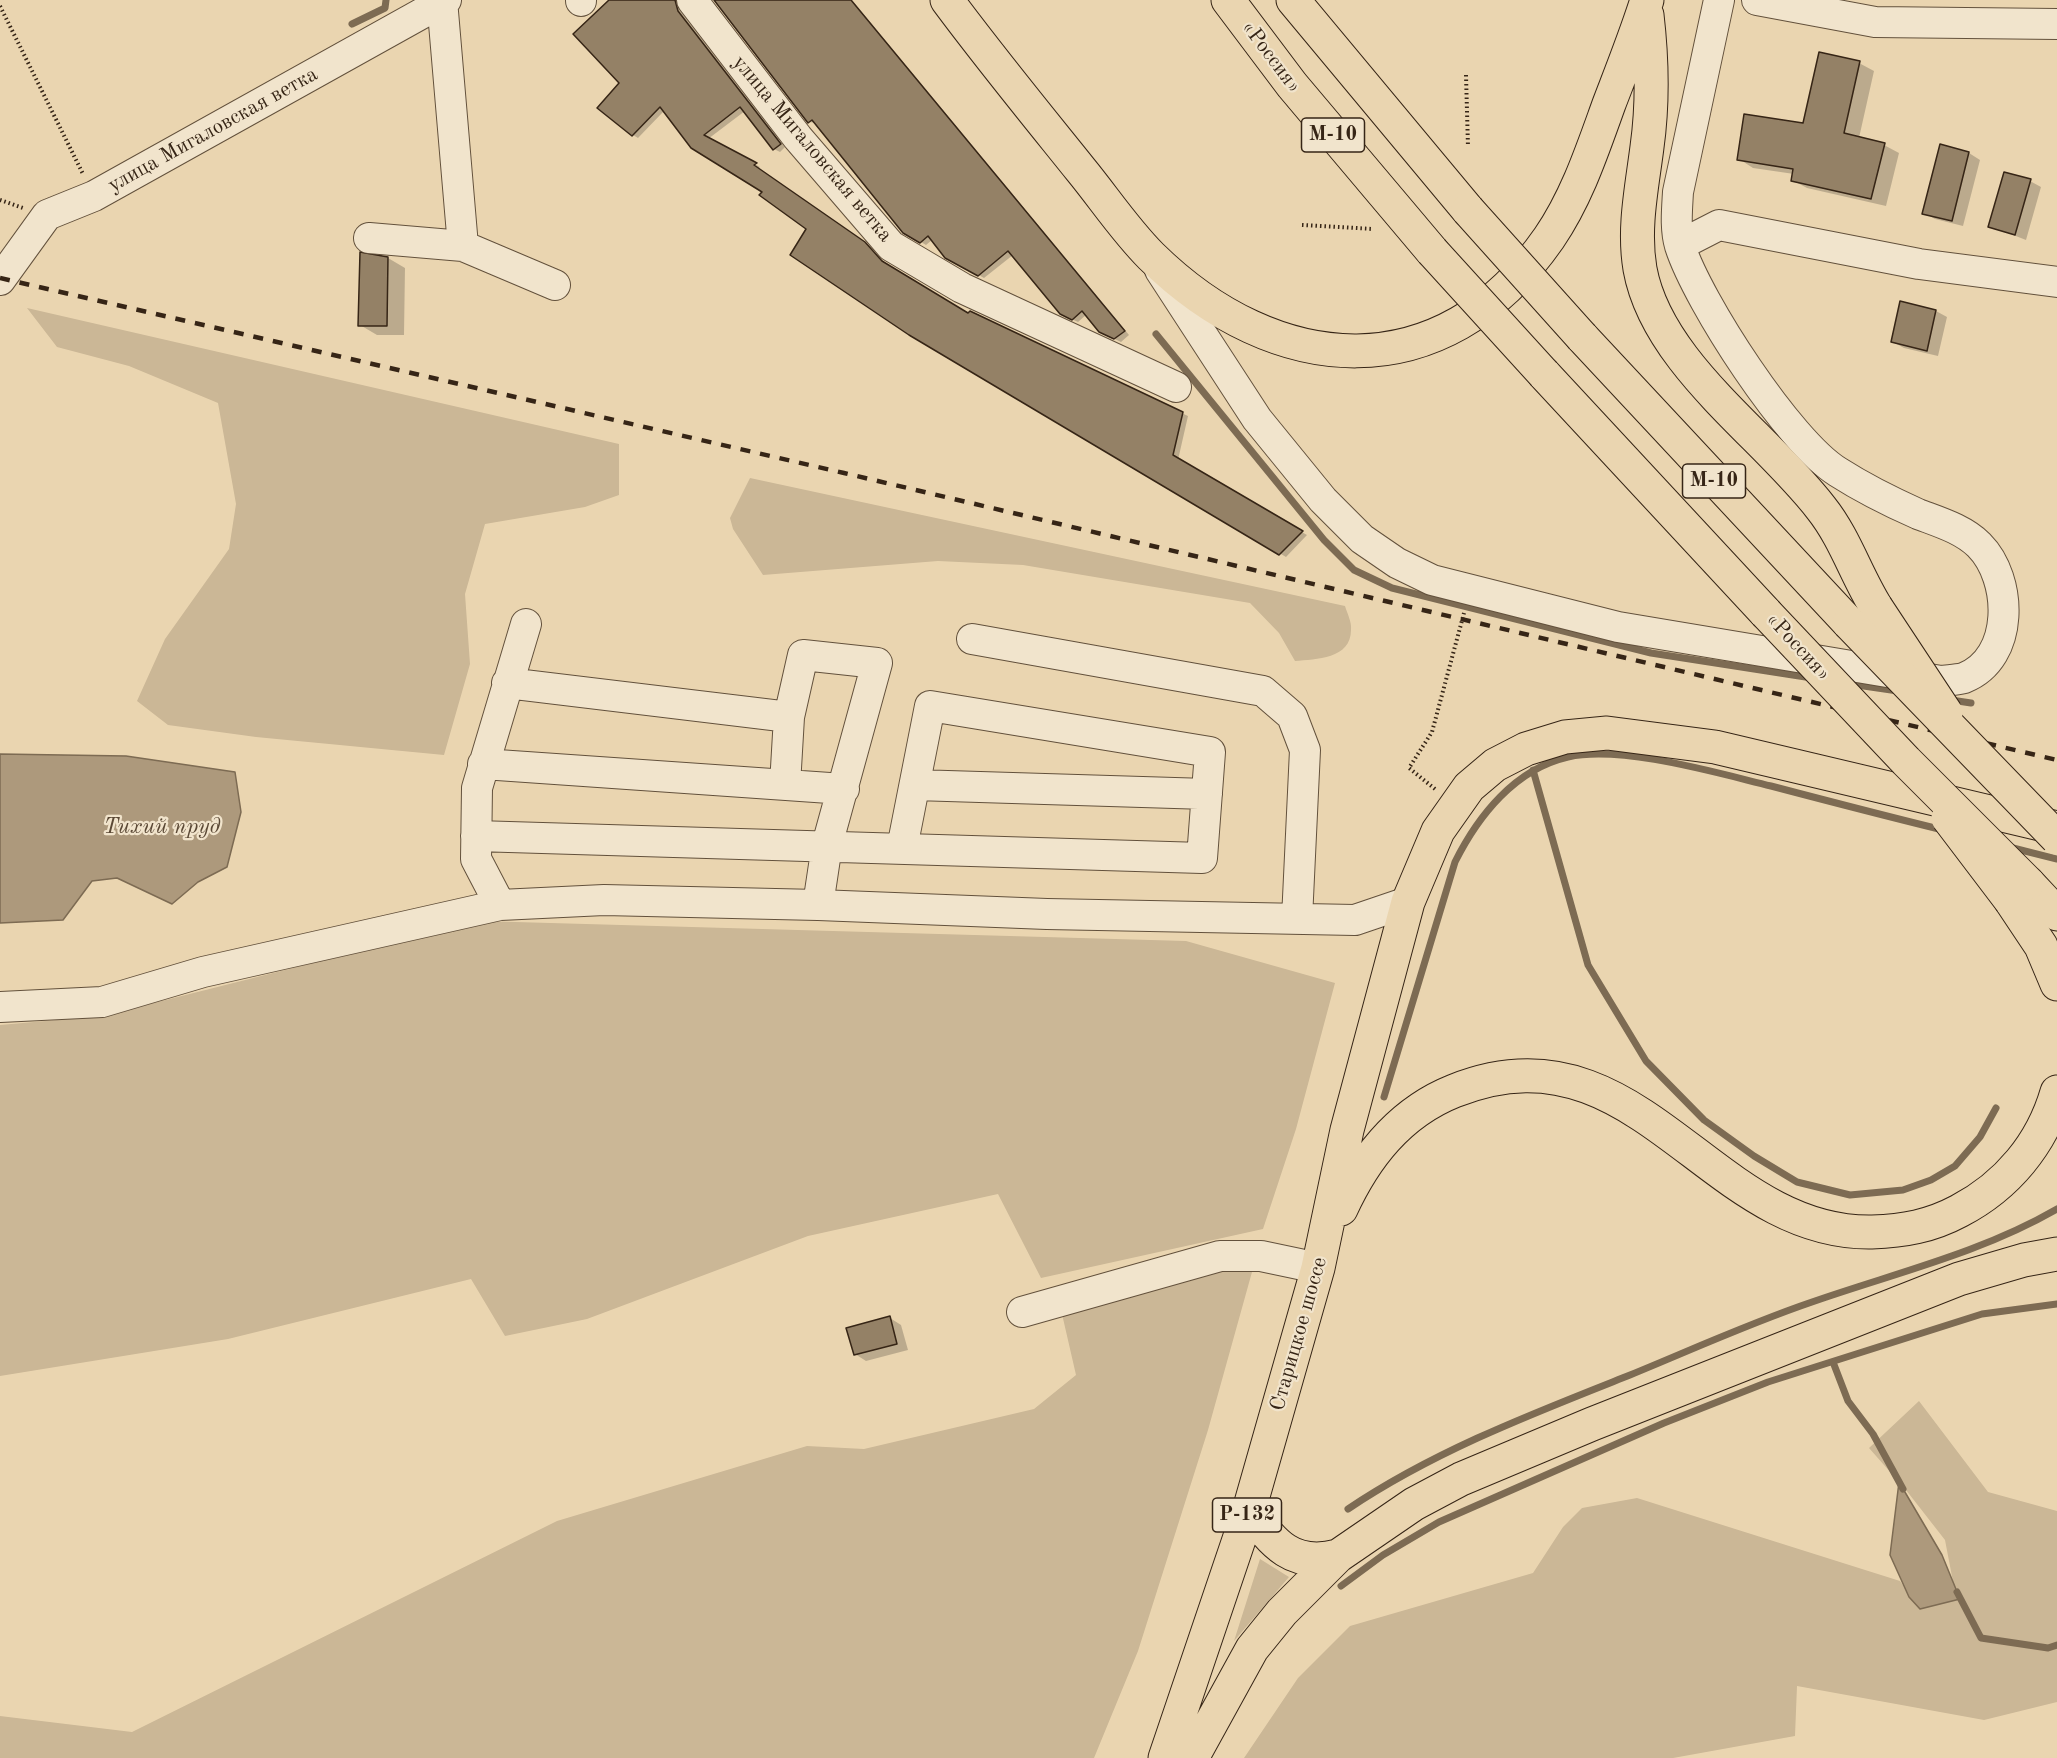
<!DOCTYPE html>
<meta charset="utf-8">
<style>
body{margin:0}
canvas{display:block;background:#ead5b0}
</style>
<canvas width="2057" height="1758"></canvas>
<script>
const ctx = document.querySelector('canvas').getContext('2d');
ctx.lineJoin = 'round';
function paint(path, color) {
  ctx.fillStyle = color;
  ctx.fill(path, 'evenodd');
}
function trace(path, color, width, dash) {
  ctx.strokeStyle = color;
  ctx.lineWidth = width;
  ctx.lineCap = dash ? 'butt' : 'round';
  ctx.setLineDash(dash || []);
  ctx.stroke(path);
}
function write(font, color, halo, rows, align = 'center') {
  ctx.font = font + ' "Old Standard TT",serif';
  ctx.lineWidth = 4.5;
  ctx.setLineDash([]);
  ctx.textBaseline = 'middle';
  ctx.strokeStyle = halo;
  ctx.fillStyle = color;
  for (const [text, x, y, turn = 0] of rows) {
    ctx.save();
    ctx.translate(x, y);
    ctx.rotate((+turn || 0) * Math.PI / 180);
    ctx.textAlign = isNaN(turn) ? turn : align;
    if (halo) ctx.strokeText(text, 0, 0);
    ctx.fillText(text, 0, 0);
    ctx.restore();
  }
}
paint(new Path2D(`
 M 27,308 L 619,444 L 619,495 L 585,507 L 485,524 L 465,594 L 470,664 L 444,755 L 256,737 L 168,725 L 137,701 L 165,639 L 229,549 L 236,504 L 218,403 L 129,366 L 57,347 Z
 M 750,478 L 1345,606 C 1347,613 1352,622 1351,630 C 1351,659 1316,659 1295,661 L 1279,633 L 1250,603 L 1023,565 L 938,561 L 763,575 L 733,529 L 730,518 Z
 M 480,921 L 1186,941 L 1335,983 L 1296,1129 L 1263,1229 L 1041,1278 L 998,1194 L 808,1236 L 587,1319 L 505,1336 L 471,1279 L 228,1339 L 0,1376 L 0,1025 L 102,1016 Z
 M 1224,1264 L 1252,1272 L 1208,1430 L 1138,1651 L 1094,1758 L 0,1758 L 0,1716 L 132,1732 L 557,1521 L 807,1446 L 864,1449 L 1034,1409 L 1076,1375 L 1062,1314 Z
 M 1919,1401 L 1988,1492 L 2057,1511 L 2057,1702 L 1984,1720 L 1797,1686 L 1795,1736 L 1673,1758 L 1244,1758 L 1298,1678 L 1350,1626 L 1533,1573 L 1563,1527 L 1582,1508 L 1637,1498 L 1900,1581 L 1920,1609 L 1954,1587 L 1945,1540 L 1906,1490 L 1869,1448 Z
 M 1260,1559 L 1289,1577 L 1234,1641 Z`), '#cbb796');
const water = new Path2D(`
 M 0,754 L 126,756 L 235,772 L 241,812 L 227,867 L 198,882 L 172,904 L 117,878 L 92,881 L 63,920 L 0,923 Z
 M 1899,1482 L 1942,1555 L 1960,1599 L 1920,1609 L 1909,1597 L 1890,1555 Z`);
paint(water, '#ad997c');
trace(water, '#7d6b53', 1.5);
paint(new Path2D(`
 M 611,0 L 681,0 L 684,15 L 785,147 L 780,152 L 774,149 L 745,111 L 708,139 L 760,167 L 758,169 L 870,247 L 888,266 L 968,315 L 1188,416 L 1178,460 L 1307,535 L 1286,557 L 910,334 L 808,228 L 664,111 L 638,138 L 633,135 L 621,83 Z
 M 716,0 L 852,0 L 1129,335 L 1121,342 L 1106,335 L 1086,315 L 1078,322 L 1067,317 L 1013,255 L 984,278 L 946,257 L 932,240 L 926,245 L 904,232 L 816,123 L 809,122 Z
 M 1859,63 L 1874,71 L 1859,138 L 1884,145 L 1899,153 L 1886,206 L 1807,188 L 1792,180 L 1794,174 L 1753,168 L 1739,159 L 1804,125 Z
 M 1941,146 L 1969,153 L 1980,160 L 1963,226 L 1935,219 L 1924,213 Z
 M 2030,181 L 2041,187 L 2026,240 L 1990,226 Z
 M 388,258 L 405,268 L 404,335 L 377,335 L 360,325 Z
 M 1936,311 L 1947,317 L 1938,356 L 1904,348 L 1893,342 Z
 M 890,1318 L 901,1325 L 908,1350 L 866,1361 L 855,1354 Z`), '#0003');
trace(new Path2D(`
 M 352,24 L 385,8 L 386,0
 M 1156,334 L 1324,540 L 1354,570 L 1392,588 L 1651,653 L 1812,678
 M 1850,684 L 1898,691
 M 1951,700 L 1971,703
 M 1533,770 L 1588,965 L 1646,1061 L 1704,1120 L 1754,1156 L 1797,1182 L 1850,1195 L 1903,1190 L 1931,1180 L 1955,1166 L 1980,1137 L 1996,1108
 M 2009,847 L 2057,859
 M 1384,1097 L 1455,862 C 1478,816 1515,769 1568,757 C 1622,745 1717,773 1771,786 C 1828,801 1886,816 1943,830
 M 1833,1362 L 1848,1401 L 1873,1434 L 1903,1489
 M 1348,1509 C 1434,1451 1534,1413 1630,1375 C 1691,1350 1750,1323 1812,1302 C 1895,1273 1981,1253 2057,1209
 M 1341,1586 L 1383,1555 L 1439,1522 L 1664,1423 L 1768,1382 L 1982,1314 L 2057,1304
 M 1957,1592 L 1981,1638 L 2048,1648 L 2057,1645`), '#7d6b53', 7);
const building = new Path2D(`
 M 609,0 L 675,0 L 678,11 L 781,144 L 773,150 L 740,107 L 704,135 L 757,163 L 754,165 L 865,242 L 882,261 L 968,313 L 970,311 L 1183,412 L 1173,455 L 1303,531 L 1279,555 L 909,335 L 790,255 L 806,229 L 759,195 L 762,192 L 691,148 L 660,107 L 632,136 L 597,108 L 619,83 L 573,34 Z
 M 714,0 L 851,0 L 1125,331 L 1114,339 L 1099,332 L 1082,311 L 1072,320 L 1060,314 L 1008,251 L 978,276 L 945,258 L 928,236 L 920,243 L 903,233 L 812,120 L 808,123 Z
 M 1819,52 L 1860,61 L 1844,133 L 1885,143 L 1871,199 L 1791,181 L 1793,169 L 1737,160 L 1744,114 L 1803,123 Z
 M 1940,144 L 1969,152 L 1952,221 L 1922,214 Z
 M 2004,172 L 2031,179 L 2015,235 L 1988,227 Z
 M 360,252 L 388,257 L 387,326 L 358,326 Z
 M 1900,301 L 1936,310 L 1927,351 L 1891,342 Z
 M 890,1316 L 897,1344 L 854,1355 L 846,1328 Z`);
paint(building, '#948166');
trace(building, '#362516', 1.5);
const minor = new Path2D(`
 M 442,0 L 463,246 L 555,285
 M 692,0 L 798,138 L 891,246 L 962,288 L 1176,387
 M 1757,0 L 1875,22 L 2057,24
 M 581,1 L 581,0
 M 369,238 L 463,246
 M 1680,245 L 1719,225 L 1919,264 L 2057,282
 M 1160,270 L 1257,419 L 1323,500 L 1362,539 L 1397,563 L 1432,580 L 1618,627 L 1941,681 C 1948,680 1957,680 1964,678 C 2015,658 2013,579 1979,545 C 1963,529 1939,522 1918,514 C 1891,502 1863,488 1838,472 C 1789,442 1698,302 1680,246 C 1675,229 1677,210 1678,192 L 1719,0
 M 0,280 L 47,215 L 94,196 L 446,0
 M 972,639 L 1263,691 L 1292,716 L 1305,750 L 1297,919
 M 507,683 L 789,717
 M 483,764 L 844,789
 M 785,785 L 789,717 L 803,655 L 877,663 L 827,845 L 818,905
 M 915,785 L 1207,794
 M 476,836 L 1202,858 L 1210,752 L 930,706 L 902,848
 M 500,905 L 476,859 L 477,788 L 526,624
 M 0,1007 L 102,1002 L 203,972 L 500,905 L 604,900 L 818,905 L 1047,914 L 1355,920 L 1408,902
 M 1022,1312 L 1220,1256 L 1261,1256 L 1318,1268`);
const major = new Path2D(`
 M 947,0 C 990,58 1036,114 1081,170 C 1104,198 1125,230 1151,256 C 1276,379 1442,392 1549,238 C 1577,197 1592,151 1609,104 C 1622,70 1636,35 1647,0
 M 1647,15 C 1652,58 1653,104 1647,147 C 1642,187 1633,228 1640,269 C 1657,363 1764,434 1821,508 C 1845,538 1856,575 1876,607
 M 2011,901 L 2041,946 L 2057,984
 M 1341,1209 C 1365,1157 1399,1113 1454,1091 C 1638,1017 1708,1235 1872,1232 C 1904,1231 1931,1226 1959,1211 C 2007,1186 2042,1144 2057,1092
 M 1249,1510 C 1273,1544 1293,1568 1338,1556
 M 1165,1758 L 1249,1510 L 1318,1268 L 1347,1130 L 1408,902 L 1438,831 L 1469,787 L 1495,765 L 1526,749 L 1565,737 L 1607,733 L 1715,747 L 2057,828
 M 1192,1758 L 1252,1649 L 1282,1612 L 1338,1556 L 1414,1504 L 1461,1479 L 1592,1424 L 1959,1279 L 2024,1260 L 2057,1254`);
const highway = new Path2D(`
 M 1228,0 L 1292,85 L 1432,251
 M 1293,0 L 1468,210
 M 1582,337 L 1849,623
 M 1544,374 L 1766,613
 M 2028,883 L 2057,914`);
trace(minor, '#63513c', 32);
trace(major, '#362516', 35);
trace(highway, '#362516', 35);
trace(new Path2D(`
 M 0,6 L 83,174
 M 1466,75 L 1468,147
 M 0,200 L 23,208
 M 1302,225 L 1373,229
 M 1435,789 L 1409,768 L 1432,732 L 1464,613`), '#362516', 4, [1.5, 3]);
trace(minor, '#f1e4cc', 30);
trace(major, '#ead5b0', 33);
trace(highway, '#ead5b0', 33);
trace(new Path2D(`
 M 0,278 L 844,473 L 2057,760`), '#362516', 4.5, [10, 10]);
const majorBridge = new Path2D(`
 M 1876,607 L 1946,713
 M 1948,818 L 2011,901`);
const highwayBridge = new Path2D(`
 M 1468,210 L 1582,337
 M 1432,251 L 1544,374
 M 1766,613 L 1906,761 L 2028,883
 M 1849,623 L 2057,838`);
trace(majorBridge, '#362516', 35, []);
trace(highwayBridge, '#362516', 35, []);
trace(majorBridge, '#ead5b0', 33);
trace(highwayBridge, '#ead5b0', 33);
for (const [x, y, w] of [
 [1333,135,63],
 [1714,481,63],
 [1247,1515,69]
]) {
  const box = new Path2D();
  box.roundRect(x - w / 2, y - 17, w, 34, 4.5);
  ctx.fillStyle = '#f1e4cc';
  ctx.fill(box);
  trace(box, '#362516', 1.5);
}
write('bold 20px', '#362516', null, [
 ["М-10",1333,135],
 ["М-10",1714,481],
 ["Р-132",1247,1515]
]);
write('21px', '#362516', '#f1e4cc', [
 ["«Россия»",1271,57,53],
 ["улица Мигаловская ветка",213,130,-29],
 ["улица Мигаловская ветка",812,149,50],
 ["«Россия»",1798,647,47],
 ["Старицкое шоссе",1299,1334,-74]
]);
write('italic 22px', '#5a4835', '#f1e4cc', [
 ["Тихий пруд",162,827]
]);
</script>
